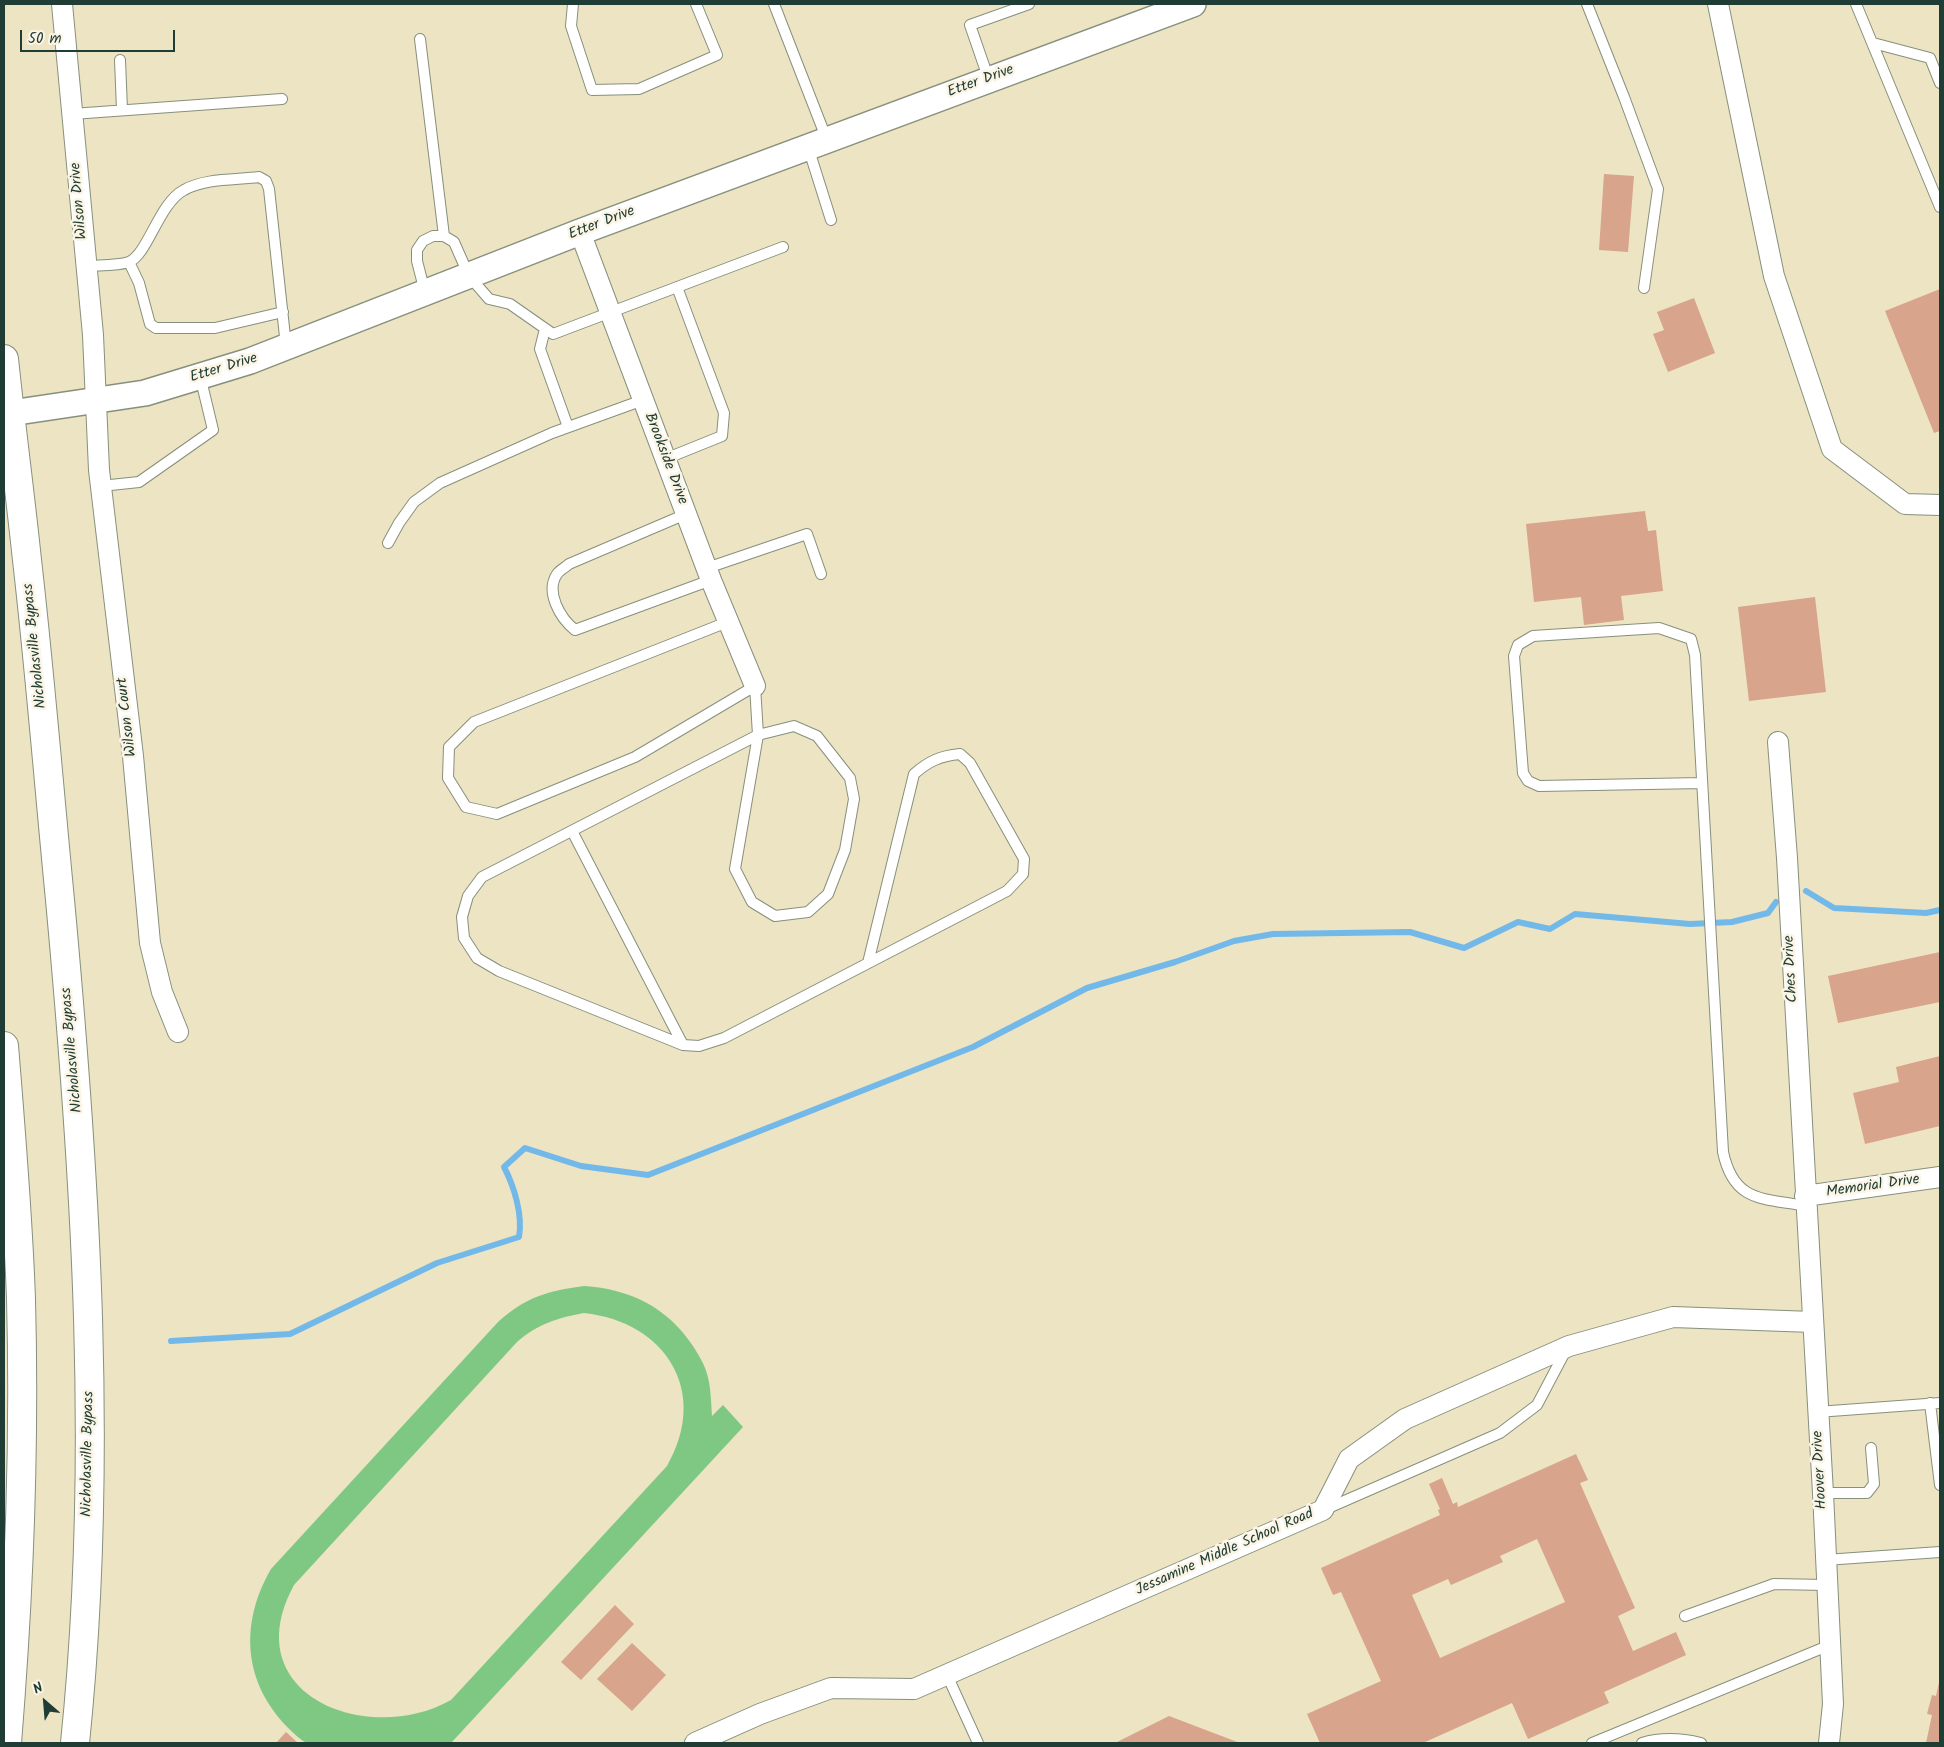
<!DOCTYPE html>
<style>
body{margin:0}
#map{position:relative;width:1944px;height:1747px;overflow:hidden;background:#ece4c3;font-family:Kalam,sans-serif}
canvas{display:block}
.frame{position:absolute;inset:0;border:5px solid #1f3d34;pointer-events:none}
.north{position:absolute;left:20px;top:1677px;width:50px;height:50px;-webkit-text-stroke:4px #fcf5e5;paint-order:stroke;rotate:333deg;font-size:14px;font-weight:700;line-height:20px;text-align:center;color:#1f3d34}
.north::after{content:'';display:block;margin:auto;width:18px;height:22px;background:#1f3d34;clip-path:polygon(50% 0,100% 100%,50% 72%,0 100%)}
.scale{position:absolute;left:20px;top:30px;width:155px;height:22px;box-sizing:border-box;border:2px solid #1f3d34;border-top:0;padding-left:6px;font-size:15px;line-height:18px;white-space:nowrap;color:#1f3d34;-webkit-text-stroke:4px #fcf5e5;paint-order:stroke}
</style>
<div id="map">
<canvas width="1944" height="1747"></canvas>
<div class="frame"></div>
<div class="north">N</div>
<div class="scale">50 m</div>
</div>
<script>
const ctx = document.querySelector('canvas').getContext('2d');
ctx.lineJoin = 'round';
function paint(path, color) {
  ctx.fillStyle = color;
  ctx.fill(path, 'evenodd');
}
function trace(path, color, width, dash) {
  ctx.strokeStyle = color;
  ctx.lineWidth = width;
  ctx.lineCap = dash ? 'butt' : 'round';
  ctx.setLineDash(dash || []);
  ctx.stroke(path);
}
function write(font, color, halo, rows, align = 'center') {
  ctx.font = font + ' Kalam,sans-serif';
  ctx.lineWidth = 5;
  ctx.setLineDash([]);
  ctx.textBaseline = 'middle';
  ctx.strokeStyle = halo;
  ctx.fillStyle = color;
  for (const [text, x, y, turn = 0] of rows) {
    ctx.save();
    ctx.translate(x, y);
    ctx.rotate((+turn || 0) * Math.PI / 180);
    ctx.textAlign = isNaN(turn) ? turn : align;
    if (halo) ctx.strokeText(text, 0, 0);
    ctx.fillText(text, 0, 0);
    ctx.restore();
  }
}
paint(new Path2D(`
 M 584,1286 C 630,1289 667,1307 693,1346 C 698,1354 705,1365 707,1374 C 711,1387 711,1402 712,1416 L 723,1405 L 743,1427 L 451,1743 L 307,1743 L 303,1741 C 246,1696 235,1631 271,1569 L 498,1322 C 526,1297 547,1291 584,1286 ZM 584,1313 C 666,1322 710,1392 667,1466 L 451,1700 C 368,1747 234,1695 294,1585 L 517,1342 C 538,1324 557,1318 584,1313 Z`), '#7fc884');
trace(new Path2D(`
 M 1806,891 L 1834,908 L 1926,913 L 1940,910
 M 171,1341 L 290,1334 L 437,1263 L 519,1237 C 523,1215 514,1186 504,1167 L 525,1148 L 581,1166 L 648,1175 L 973,1047 L 1087,988 L 1175,962 L 1234,941 L 1273,934 L 1410,932 L 1464,948 L 1518,922 L 1550,929 L 1575,914 L 1690,924 L 1732,922 L 1768,913 L 1776,902`), '#72b9ea', 6);
paint(new Path2D(`
 M 1604,174 L 1634,176 L 1628,252 L 1599,250 Z
 M 1940,289 L 1940,431 L 1934,433 L 1885,311 Z
 M 1694,298 L 1715,353 L 1668,372 L 1653,334 L 1664,330 L 1657,312 Z
 M 1645,511 L 1648,531 L 1656,530 L 1663,591 L 1621,596 L 1624,620 L 1584,625 L 1581,597 L 1534,602 L 1526,524 Z
 M 1815,597 L 1826,692 L 1749,701 L 1738,607 Z
 M 1940,952 L 1940,1002 L 1838,1023 L 1828,976 Z
 M 1940,1056 L 1940,1126 L 1865,1144 L 1853,1093 L 1899,1082 L 1896,1067 Z
 M 1576,1454 L 1588,1480 L 1580,1483 L 1635,1608 L 1618,1616 L 1633,1651 L 1676,1632 L 1686,1655 L 1604,1692 L 1609,1703 L 1528,1739 L 1512,1703 L 1423,1743 L 1320,1743 L 1307,1714 L 1381,1681 L 1341,1592 L 1333,1595 L 1321,1568 L 1440,1515 L 1438,1510 L 1440,1509 L 1429,1484 L 1442,1478 L 1453,1504 L 1457,1502 L 1458,1507 ZM 1537,1539 L 1565,1602 L 1440,1658 L 1412,1595 L 1448,1579 L 1451,1585 L 1503,1562 L 1500,1556 Z
 M 615,1605 L 634,1624 L 581,1680 L 561,1662 Z
 M 632,1643 L 666,1675 L 632,1711 L 597,1679 Z
 M 1940,1678 L 1940,1743 L 1926,1743 L 1932,1715 L 1927,1714 L 1932,1695 L 1936,1696 Z
 M 1169,1716 L 1240,1743 L 1115,1743 Z
 M 286,1732 L 298,1743 L 276,1743 Z`), '#d8a48b');
const service = new Path2D(`
 M 573,4 L 571,26 L 592,90 L 639,89 L 717,55 L 696,4
 M 774,4 L 827,140
 M 1587,4 L 1624,97 L 1658,189 L 1644,288
 M 1856,4 L 1940,207
 M 420,39 L 444,236
 M 1873,43 L 1930,58 L 1940,83
 M 120,60 L 122,110
 M 989,80 L 970,25 L 1029,4
 M 72,114 L 282,99
 M 808,147 L 831,220
 M 129,262 L 139,283 L 150,324 L 156,328 L 215,328 L 283,312
 M 87,266 C 99,265 117,266 129,262 C 148,254 159,203 184,190 C 205,178 236,180 259,177 L 266,181 L 269,189 L 286,346
 M 425,292 L 417,261 L 417,250 L 423,241 L 433,236 L 444,236 L 454,242 L 469,276 L 489,299 L 510,304 L 553,334 L 783,247
 M 545,329 L 540,349 L 568,427
 M 665,459 L 722,436 L 724,413 L 677,287
 M 101,486 L 139,482 L 213,430 L 200,376
 M 686,514 L 569,564 C 566,567 560,570 557,574 C 545,592 560,618 575,630 L 711,580
 M 388,543 L 399,523 L 414,502 L 440,483 L 552,433 L 643,400
 M 707,568 L 807,534 L 821,574
 M 730,621 L 474,722 L 449,747 L 448,778 L 466,807 L 497,814 L 635,757 L 755,686 L 758,735 L 735,869 L 752,902 L 775,916 L 808,912 L 828,894 L 845,850 L 854,799 L 850,778 L 817,736 L 794,726 L 758,735 L 482,877 L 468,896 L 462,917 L 464,938 L 477,958 L 499,971 L 683,1045 L 699,1046 L 724,1038 L 1007,891 L 1023,874 L 1024,859 L 970,763 L 960,754 C 940,756 929,761 914,774 L 868,963
 M 1702,783 L 1539,786 L 1528,781 L 1523,773 L 1514,656 L 1518,645 L 1533,636 L 1659,628 L 1691,639 L 1695,655 L 1723,1152 C 1734,1203 1763,1198 1806,1206
 M 572,831 L 683,1045
 M 1930,1403 L 1940,1485
 M 1817,1412 L 1940,1403
 M 1823,1493 L 1867,1493 L 1874,1484 L 1871,1448
 M 1326,1509 L 1500,1433 L 1537,1405 L 1566,1350
 M 1825,1560 L 1940,1552
 M 1685,1616 L 1774,1584 L 1826,1585
 M 947,1675 L 978,1743
 M 1592,1743 L 1830,1645
 M 1642,1743 C 1662,1737 1680,1738 1701,1743`);
const minor = new Path2D(`
 M 62,4 L 93,335 L 99,470 L 133,756 L 150,943 L 162,992 L 178,1032
 M 1718,4 L 1774,276 L 1832,449 L 1905,504 L 1940,505
 M 580,232 L 711,580 L 755,686
 M 1778,742 L 1787,858 L 1823,1493 L 1833,1704 L 1829,1743
 M 1805,1196 L 1940,1177
 M 695,1743 L 760,1714 L 831,1688 L 914,1689 L 1323,1510 L 1349,1459 L 1405,1419 L 1569,1346 L 1673,1317 L 1813,1322`);
const tertiary = new Path2D(`
 M 4,414 L 145,393 L 250,361 L 580,232 L 1193,4`);
const trunk = new Path2D(`
 M 4,359 C 11,426 20,493 27,560 C 40,673 49,787 60,900 C 86,1181 104,1462 75,1743
 M 4,1046 C 11,1130 18,1214 21,1299 C 25,1447 19,1596 7,1743`);
trace(service, '#86907c', 12);
trace(minor, '#86907c', 22);
trace(tertiary, '#86907c', 28);
trace(trunk, '#86907c', 30);
trace(service, '#fff', 10);
trace(minor, '#fff', 20);
trace(tertiary, '#fff', 25);
trace(trunk, '#fff', 28);
write('15px', '#1f3d34', '#fcf5e5', [
 ["Etter Drive",981,82,-20],
 ["Wilson Drive",80,201,-95],
 ["Etter Drive",602,224,-21],
 ["Etter Drive",224,369,-17],
 ["Brookside Drive",665,459,69],
 ["Nicholasville Bypass",36,646,-96],
 ["Wilson Court",128,717,-97],
 ["Ches Drive",1792,969,-93],
 ["Nicholasville Bypass",73,1050,-95],
 ["Memorial Drive",1873,1187,-8],
 ["Nicholasville Bypass",89,1454,-89],
 ["Hoover Drive",1821,1470,-93],
 ["Jessamine Middle School Road",1225,1553,-24]
]);
</script>
